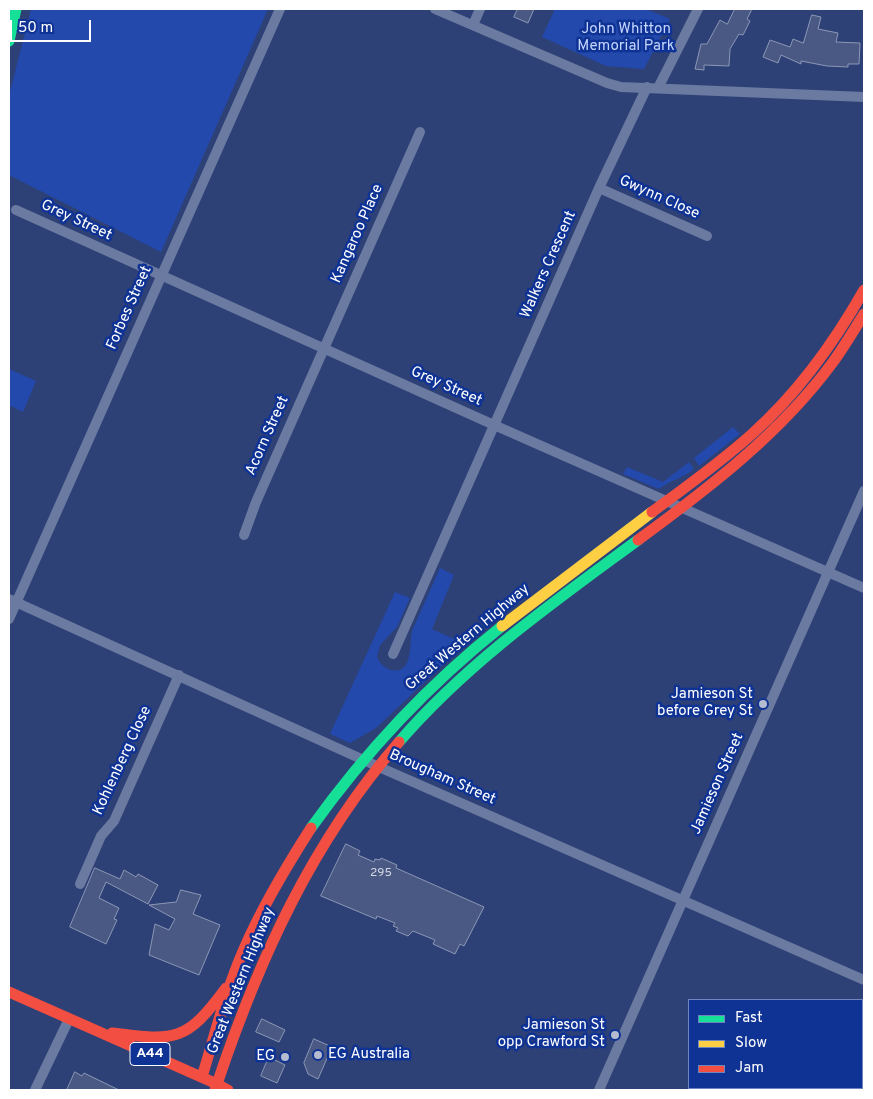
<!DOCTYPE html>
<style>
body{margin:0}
#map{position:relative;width:873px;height:1099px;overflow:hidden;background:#2e4176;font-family:Overpass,sans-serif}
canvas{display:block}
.frame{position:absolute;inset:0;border:10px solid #fff;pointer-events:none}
.legend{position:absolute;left:688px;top:999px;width:175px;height:90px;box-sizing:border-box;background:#0f3395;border:1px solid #6f85bf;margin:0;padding:6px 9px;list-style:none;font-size:15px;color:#fff}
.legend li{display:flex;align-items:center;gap:10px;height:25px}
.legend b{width:25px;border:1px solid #6f85bf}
.scale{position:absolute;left:10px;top:20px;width:81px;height:22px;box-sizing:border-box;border:2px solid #fff;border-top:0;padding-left:6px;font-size:15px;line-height:18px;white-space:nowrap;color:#fff;-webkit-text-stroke:4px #0f3395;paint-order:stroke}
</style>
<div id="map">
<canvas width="873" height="1099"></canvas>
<div class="frame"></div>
<ul class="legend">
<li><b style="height:6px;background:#16e098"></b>Fast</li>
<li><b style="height:6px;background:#ffcf43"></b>Slow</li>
<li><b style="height:6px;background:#f24e42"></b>Jam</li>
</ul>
<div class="scale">50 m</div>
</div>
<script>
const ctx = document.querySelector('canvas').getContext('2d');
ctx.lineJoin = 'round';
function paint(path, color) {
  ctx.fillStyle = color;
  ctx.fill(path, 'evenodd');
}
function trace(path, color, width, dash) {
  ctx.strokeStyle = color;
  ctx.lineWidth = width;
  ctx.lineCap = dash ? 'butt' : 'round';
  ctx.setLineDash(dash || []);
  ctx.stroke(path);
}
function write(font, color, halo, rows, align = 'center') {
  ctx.font = font + ' Overpass,sans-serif';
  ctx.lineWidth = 5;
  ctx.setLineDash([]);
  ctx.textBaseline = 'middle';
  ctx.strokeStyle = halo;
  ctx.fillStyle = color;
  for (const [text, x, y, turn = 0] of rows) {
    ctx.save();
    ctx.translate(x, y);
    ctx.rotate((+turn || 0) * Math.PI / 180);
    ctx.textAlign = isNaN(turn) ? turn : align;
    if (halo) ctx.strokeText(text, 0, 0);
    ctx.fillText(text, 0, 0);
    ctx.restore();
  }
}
paint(new Path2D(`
 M 31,9 L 268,9 L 161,252 L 9,175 L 9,96 Z
 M 555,9 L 646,9 L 670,19 L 644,69 L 606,66 L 542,37 Z
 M 9,369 L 36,381 L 23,412 L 9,405 Z
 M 733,427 L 740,434 L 699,466 L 694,458 Z
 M 689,462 L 694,469 C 683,478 671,480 659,489 L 623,474 L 627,467 L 663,482 Z
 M 440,568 L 454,575 L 432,629 L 465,644 L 376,728 L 350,743 L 330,734 L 395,592 L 410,598 L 397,627 L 380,645 L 377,657 C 380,663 384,668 391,670 C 414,675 409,643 412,631 Z`), '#2349ac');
const building = new Path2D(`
 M 518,9 L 534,9 L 528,23 L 514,17 Z
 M 735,9 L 752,9 L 747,19 L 750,21 L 743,35 L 739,34 L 730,49 L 729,66 L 704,65 L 704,70 L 695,69 L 701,44 L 707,44 L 720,20 L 727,24 Z
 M 812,15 L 821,17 L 818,29 L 838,33 L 836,42 L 860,43 L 859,64 L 848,64 L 848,67 L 827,66 L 801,61 L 801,64 L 781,55 L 778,63 L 763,57 L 770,40 L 790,47 L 793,39 L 803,43 Z
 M 346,844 L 360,851 L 358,855 L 374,862 L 375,859 L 380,860 L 381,858 L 397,865 L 396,868 L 484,907 L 464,946 L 460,944 L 455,954 L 433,944 L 435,940 L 413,931 L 408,936 L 396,931 L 398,928 L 393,926 L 395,923 L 377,916 L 376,919 L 321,896 Z
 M 95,868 L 120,879 L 124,870 L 136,877 L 138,874 L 158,885 L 148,904 L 106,882 L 99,898 L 119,908 L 114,919 L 117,920 L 106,944 L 70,927 Z
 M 181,890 L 201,895 L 193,914 L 220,925 L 199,975 L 149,955 L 155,924 L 169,930 L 175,919 L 149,905 L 176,902 Z
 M 262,1019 L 285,1030 L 279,1042 L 256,1032 Z
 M 314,1039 L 332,1047 L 318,1079 L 308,1074 L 304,1063 Z
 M 269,1057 L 285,1065 L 277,1083 L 261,1076 Z
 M 75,1072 L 82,1076 L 84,1073 L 119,1090 L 67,1090 Z`);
paint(building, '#4a5984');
trace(building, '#8c97b6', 1);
trace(new Path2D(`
 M 435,9 L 607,83 L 621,87 L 864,97
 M 473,25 L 480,9
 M 658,88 L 698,9
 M 599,188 L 707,236
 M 16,210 L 494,425 L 864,588
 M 244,535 L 256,502 L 420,132
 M 9,599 L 379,767 L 864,980
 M 9,619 L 280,9
 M 393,654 L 599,188 L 647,87
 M 80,884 L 101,836 L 114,821 L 179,675
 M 35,1090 L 69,1019
 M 599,1090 L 864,491
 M 731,1090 L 732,1088`), '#6b7aa1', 10);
trace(new Path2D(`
 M 9,41 L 16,9
 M 399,742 C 468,662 554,602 638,540
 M 311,828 C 366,751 428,685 502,626`), '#16e098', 11);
trace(new Path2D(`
 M 502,626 L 652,512`), '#ffcf43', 11);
trace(new Path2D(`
 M 652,512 C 686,487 721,462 752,434 C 798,393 834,343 864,290
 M 638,540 C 709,488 781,433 833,362 C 844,347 854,330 864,314
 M 9,992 L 217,1084 L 215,1090
 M 112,1033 C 176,1041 186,1042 226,988
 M 202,1077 C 215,1034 226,990 244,949 C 262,907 286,867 311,828
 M 228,1090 L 217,1084 C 259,959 312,842 399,742`), '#f24e42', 11);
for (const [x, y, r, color] of [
 [763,704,5,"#b6bccf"],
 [615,1035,5,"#b6bccf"],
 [318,1055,5,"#b6bccf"],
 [285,1057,5,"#b6bccf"]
]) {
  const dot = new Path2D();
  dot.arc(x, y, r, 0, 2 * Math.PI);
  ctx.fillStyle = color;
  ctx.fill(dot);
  trace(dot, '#0f3395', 2);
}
write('12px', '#d2d6e0', null, [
 ["295",381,874]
]);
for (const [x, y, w] of [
 [150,1054,40]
]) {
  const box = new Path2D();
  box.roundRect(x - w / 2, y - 11.5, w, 23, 4);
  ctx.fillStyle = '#0f3395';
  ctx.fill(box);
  trace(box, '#fff', 1);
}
write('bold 14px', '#fff', null, [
 ["A44",150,1054]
]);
write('15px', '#c5d5fe', '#0f3395', [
 ["John Whitton",626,30],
 ["Memorial Park",626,47]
]);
write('15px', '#fff', '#0f3395', [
 ["Gwynn Close",659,198,24],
 ["Grey Street",76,221,25],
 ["Kangaroo Place",358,234,-66],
 ["Walkers Crescent",549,265,-66],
 ["Forbes Street",130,308,-66],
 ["Grey Street",446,387,24],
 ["Acorn Street",268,436,-66],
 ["Great Western Highway",468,638,-40],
 ["Kohlenberg Close",123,761,-65],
 ["Brougham Street",442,778,24],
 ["Jamieson Street",718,784,-66],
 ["Great Western Highway",242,981,-68]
]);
write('15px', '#fff', '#0f3395', [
 ["Jamieson St",753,695],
 ["before Grey St",753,712],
 ["Jamieson St",605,1026],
 ["opp Crawford St",605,1043],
 ["EG Australia",328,1055,"left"],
 ["EG",275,1057]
], 'right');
</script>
